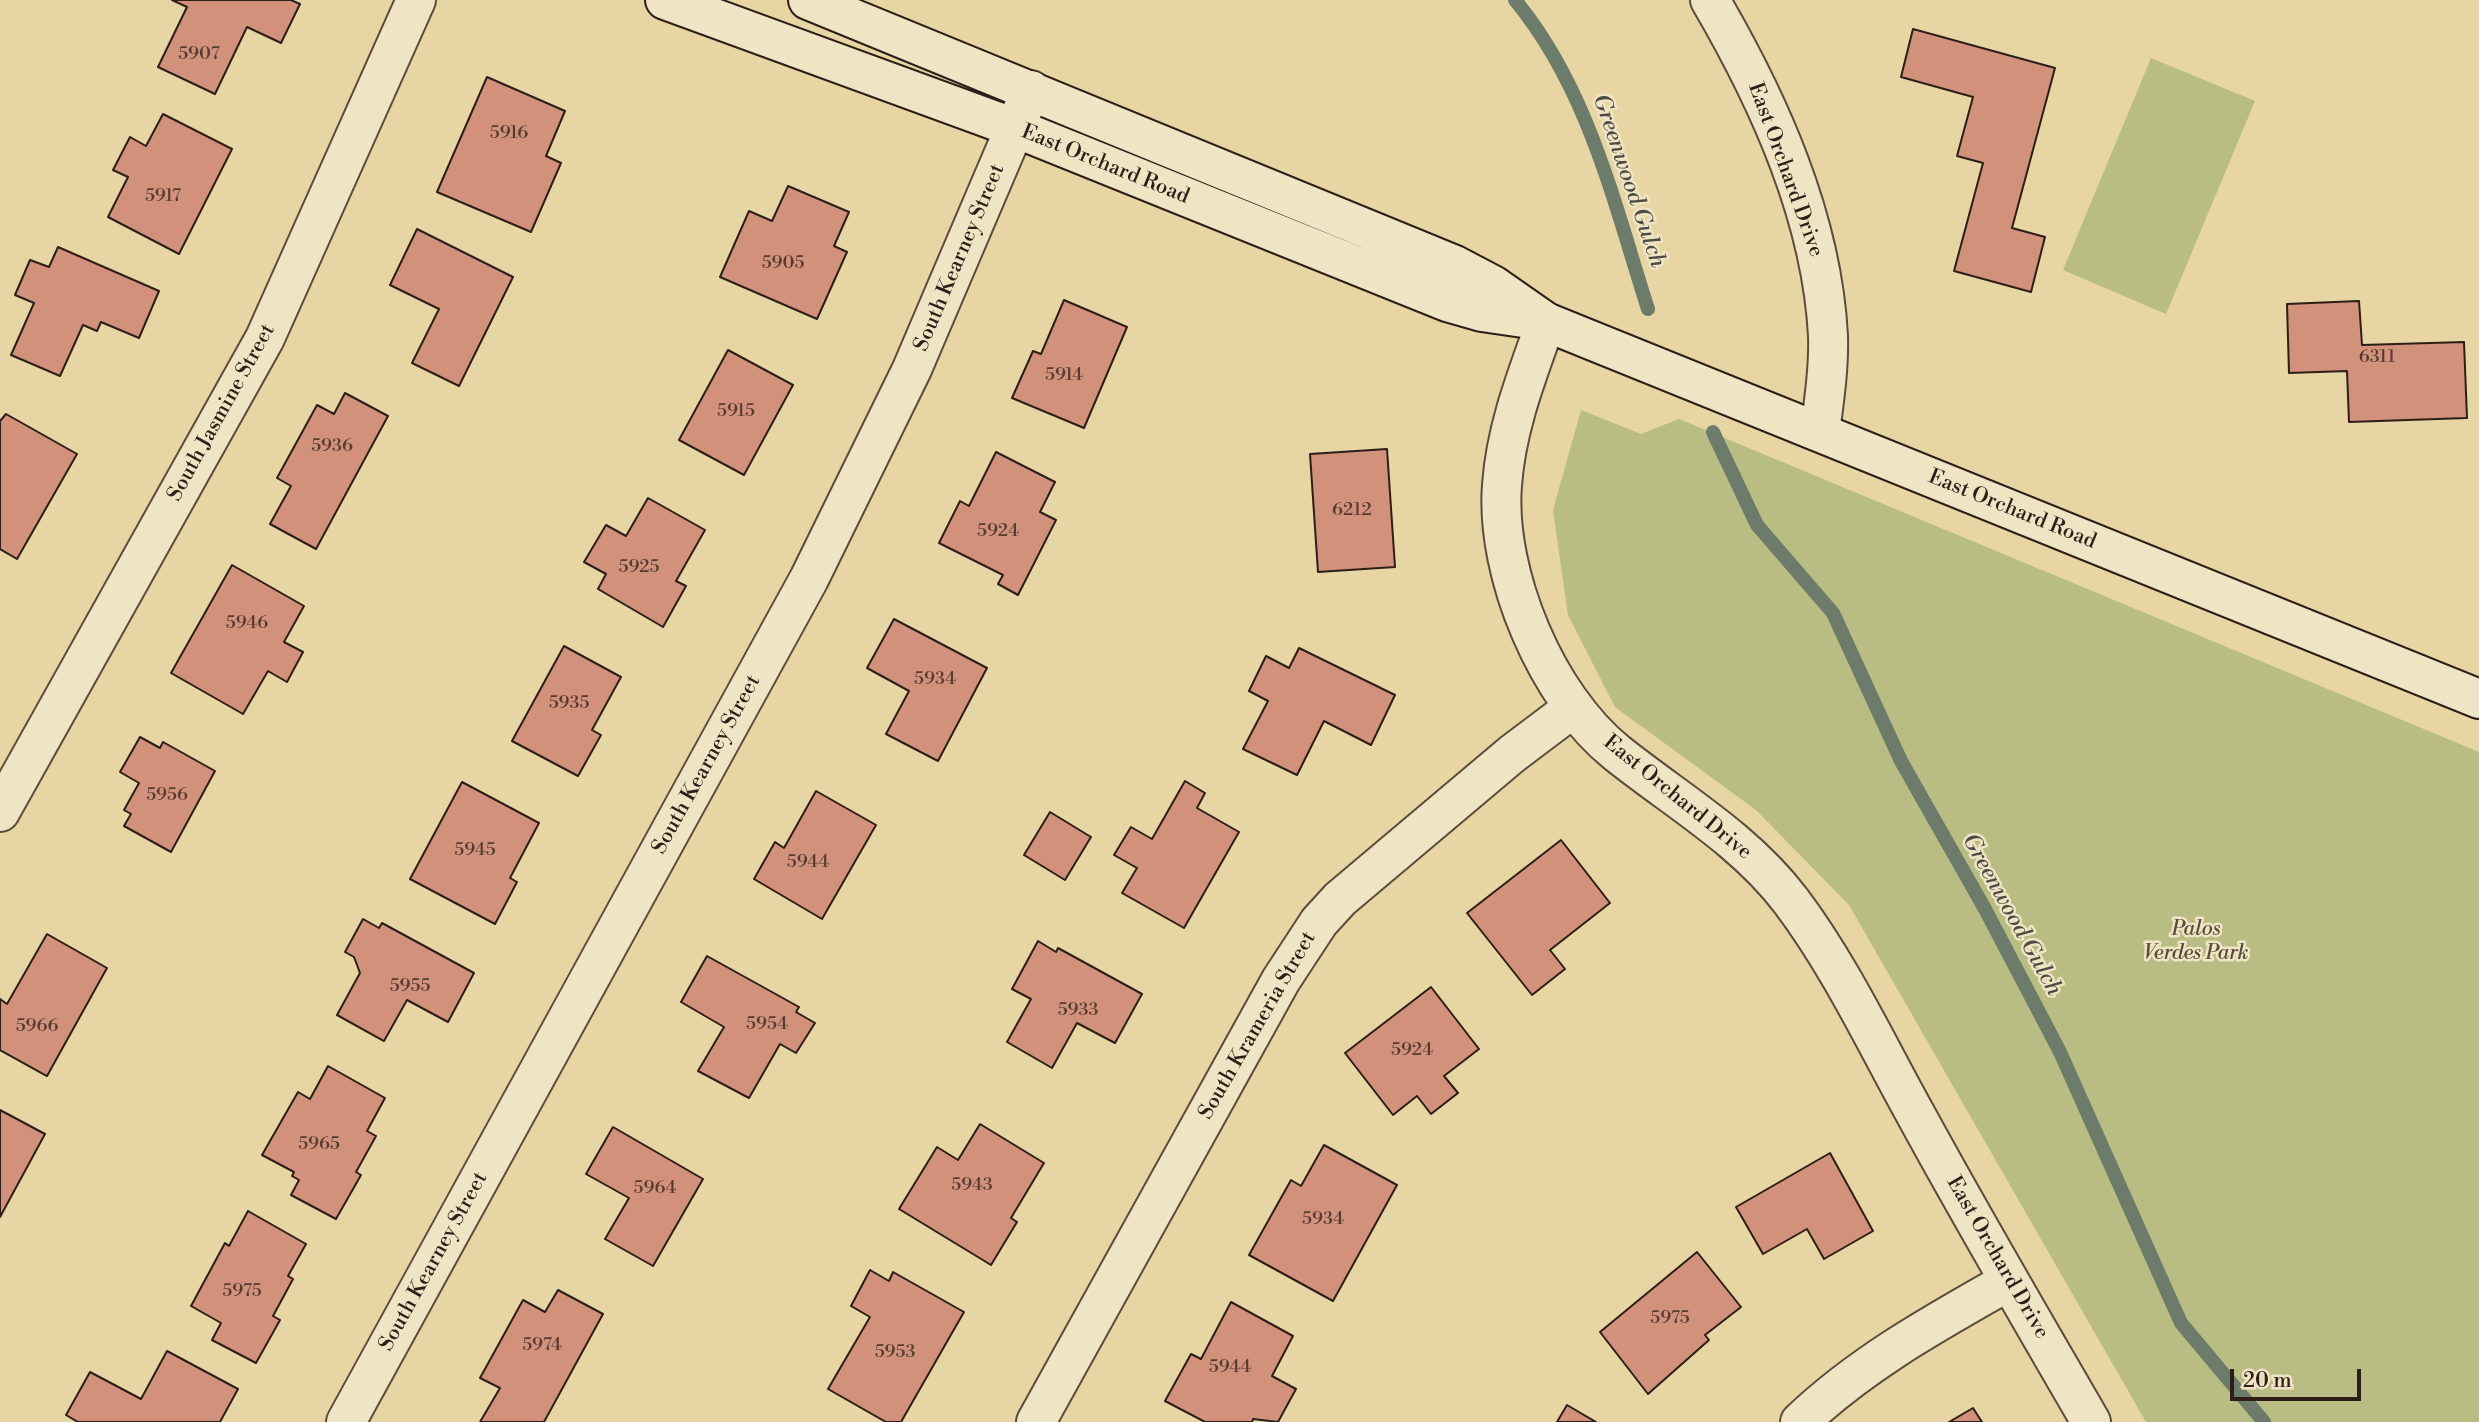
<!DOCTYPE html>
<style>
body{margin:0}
#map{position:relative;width:2479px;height:1422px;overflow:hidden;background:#e7d5a4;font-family:"Libre Bodoni",serif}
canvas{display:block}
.scale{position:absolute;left:2230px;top:1369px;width:131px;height:32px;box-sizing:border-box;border:4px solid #2d1e18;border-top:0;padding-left:9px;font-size:21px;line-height:24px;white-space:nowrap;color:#2d1e18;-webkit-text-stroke:5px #efe4c4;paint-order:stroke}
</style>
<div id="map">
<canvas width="2479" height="1422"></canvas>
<div class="scale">20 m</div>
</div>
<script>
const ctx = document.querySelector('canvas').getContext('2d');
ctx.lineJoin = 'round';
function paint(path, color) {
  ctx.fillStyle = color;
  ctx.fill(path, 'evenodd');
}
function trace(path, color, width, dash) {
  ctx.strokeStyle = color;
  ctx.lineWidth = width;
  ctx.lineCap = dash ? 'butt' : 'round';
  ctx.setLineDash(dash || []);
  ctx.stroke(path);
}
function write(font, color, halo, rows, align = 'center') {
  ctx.font = font + ' "Libre Bodoni",serif';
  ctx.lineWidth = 5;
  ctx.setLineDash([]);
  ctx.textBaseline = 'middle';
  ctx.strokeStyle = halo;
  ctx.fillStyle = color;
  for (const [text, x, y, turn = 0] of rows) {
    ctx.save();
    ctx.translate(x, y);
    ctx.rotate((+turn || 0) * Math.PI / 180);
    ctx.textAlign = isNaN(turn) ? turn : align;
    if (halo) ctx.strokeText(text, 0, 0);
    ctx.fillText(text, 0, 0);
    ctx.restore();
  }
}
paint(new Path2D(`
 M 2151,58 L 2255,101 L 2166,314 L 2063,270 Z
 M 1581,410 L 1641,434 L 1679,419 L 2479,752 L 2479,1422 L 2146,1422 L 1849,905 L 1756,810 L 1615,707 L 1568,615 L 1553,510 Z`), '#b9bc83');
trace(new Path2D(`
 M 1515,0 C 1588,88 1614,203 1648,309
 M 1713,432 L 1757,525 L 1833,613 L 1901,761 L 1985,909 L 2060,1052 L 2181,1323 L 2264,1422`), '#6d7b6b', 14);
const building = new Path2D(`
 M 172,0 L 291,0 L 300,4 L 281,43 L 247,27 L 215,94 L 158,67 L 187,7 Z
 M 1913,29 L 2055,68 L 2012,228 L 2045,237 L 2031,292 L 1954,271 L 1983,163 L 1957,156 L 1973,97 L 1901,77 Z
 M 487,77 L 565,111 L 546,156 L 561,163 L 531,232 L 437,192 Z
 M 163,114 L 232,149 L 179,254 L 108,217 L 128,177 L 113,170 L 130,137 L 146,146 Z
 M 788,186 L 849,212 L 834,246 L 847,252 L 817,319 L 720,277 L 749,211 L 772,221 Z
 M 417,229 L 513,277 L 459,386 L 412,363 L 439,309 L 390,285 Z
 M 58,247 L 159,291 L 139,338 L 101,322 L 97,331 L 83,325 L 60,376 L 11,355 L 34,303 L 15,295 L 30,260 L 49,267 Z
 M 1064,300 L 1127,327 L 1084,428 L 1012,398 L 1033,351 L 1041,354 Z
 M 2359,301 L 2362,345 L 2464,342 L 2467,418 L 2349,422 L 2347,371 L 2289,373 L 2287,304 Z
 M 728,350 L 793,385 L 744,475 L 679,440 Z
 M 345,393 L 388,416 L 316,549 L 270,524 L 291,486 L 277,478 L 317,405 L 334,414 Z
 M 6,414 L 77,454 L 17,559 L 0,549 L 0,421 Z
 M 1387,449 L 1395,567 L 1318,572 L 1310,454 Z
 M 996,452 L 1055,482 L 1040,512 L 1056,520 L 1018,595 L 998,584 L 1003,575 L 939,543 L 960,501 L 969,506 Z
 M 648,498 L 705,530 L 676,581 L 686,586 L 663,627 L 598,589 L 606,574 L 584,562 L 606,525 L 626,536 Z
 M 232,565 L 304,606 L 284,642 L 303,652 L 287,682 L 268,671 L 243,714 L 171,673 Z
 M 894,619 L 987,668 L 938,761 L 886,734 L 909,691 L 867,668 Z
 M 564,646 L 621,677 L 592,730 L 601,735 L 578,776 L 512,741 Z
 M 1299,648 L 1395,695 L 1371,745 L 1324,721 L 1297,775 L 1243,749 L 1268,701 L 1249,691 L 1266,656 L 1289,668 Z
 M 140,737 L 160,748 L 163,742 L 215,771 L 171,852 L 124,826 L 131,814 L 124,810 L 139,783 L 120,772 Z
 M 1185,781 L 1205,793 L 1197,808 L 1239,832 L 1184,928 L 1122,893 L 1137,868 L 1114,855 L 1131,827 L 1152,839 Z
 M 462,782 L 539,823 L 510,878 L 517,882 L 495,924 L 410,879 Z
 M 816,791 L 876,825 L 822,919 L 754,879 L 775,842 L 784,848 Z
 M 1050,812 L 1091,837 L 1065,880 L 1024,855 Z
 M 1561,840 L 1610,903 L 1550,950 L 1565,969 L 1532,995 L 1467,913 Z
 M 363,919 L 379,928 L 382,923 L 474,973 L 448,1022 L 407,1000 L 384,1041 L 337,1015 L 360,973 L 354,957 L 345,952 Z
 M 47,934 L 107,968 L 47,1076 L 0,1050 L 0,999 L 7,1004 Z
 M 1038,941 L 1056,952 L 1058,948 L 1142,994 L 1115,1043 L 1077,1023 L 1052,1068 L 1007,1042 L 1031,999 L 1012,989 Z
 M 707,956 L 799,1007 L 796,1012 L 815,1023 L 796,1053 L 780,1044 L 749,1098 L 698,1071 L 724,1027 L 681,1002 Z
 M 1431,987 L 1479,1049 L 1444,1076 L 1458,1093 L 1431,1114 L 1417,1096 L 1393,1115 L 1345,1053 Z
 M 328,1066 L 385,1098 L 367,1131 L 376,1136 L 356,1172 L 361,1175 L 336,1219 L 291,1195 L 299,1180 L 292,1176 L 294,1172 L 262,1155 L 298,1092 L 310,1099 Z
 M 0,1110 L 45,1134 L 0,1217 Z
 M 980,1124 L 1044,1163 L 1011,1218 L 1017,1222 L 991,1265 L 899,1209 L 937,1147 L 958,1160 Z
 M 613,1127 L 703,1179 L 653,1266 L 605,1239 L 629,1198 L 586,1174 Z
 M 1324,1145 L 1397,1185 L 1333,1301 L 1249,1255 L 1291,1180 L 1301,1186 Z
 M 1830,1153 L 1873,1231 L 1824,1259 L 1807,1229 L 1763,1254 L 1736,1207 Z
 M 248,1211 L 306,1244 L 288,1276 L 293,1279 L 273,1316 L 280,1320 L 256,1363 L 212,1340 L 221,1323 L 191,1306 L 225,1243 L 229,1246 Z
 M 1697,1252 L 1741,1307 L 1705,1335 L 1709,1340 L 1648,1394 L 1600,1332 Z
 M 870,1270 L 889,1281 L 893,1272 L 964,1312 L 901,1422 L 886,1422 L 828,1389 L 870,1317 L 851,1306 Z
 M 558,1290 L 603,1314 L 544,1422 L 480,1422 L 500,1388 L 480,1378 L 523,1300 L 545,1312 Z
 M 1231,1302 L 1293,1336 L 1272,1376 L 1296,1389 L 1278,1422 L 1253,1419 L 1252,1422 L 1205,1422 L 1165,1401 L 1191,1354 L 1201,1359 Z
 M 167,1351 L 238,1389 L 220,1422 L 78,1422 L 66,1415 L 90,1372 L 141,1399 Z
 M 1567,1405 L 1596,1422 L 1557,1422 Z
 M 1973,1408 L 1982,1422 L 1949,1422 Z`);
paint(building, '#d1917b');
trace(building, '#2d1e18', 2);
const minor = new Path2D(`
 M 1710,0 C 1769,101 1822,218 1828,336 C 1829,368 1824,401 1820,432
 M 1546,322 C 1527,375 1506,428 1502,485 C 1495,574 1547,697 1617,753 C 1677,801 1744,839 1791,901 C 1840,966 1876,1043 1916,1115 C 1972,1218 2032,1320 2091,1422
 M 0,812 L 265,338 L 416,0
 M 346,1422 L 809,579 L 912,369 L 1031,90
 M 1036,1422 L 1281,980 L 1319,922 L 1340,899 L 1512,754 L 1573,708
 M 1800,1422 C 1862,1363 1935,1323 2009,1281`);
const secondary = new Path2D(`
 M 665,0 L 1015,128 L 1447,302 L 1482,312 L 1537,320
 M 808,0 L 1455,265 L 1493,285 L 1546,322 L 2479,699`);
trace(minor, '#5c4c3b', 42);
trace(secondary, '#2d1e18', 42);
trace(minor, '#efe4c4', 38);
trace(secondary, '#efe4c4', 38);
write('18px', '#563b31', null, [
 ["5907",199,55],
 ["5916",509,134],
 ["5917",163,197],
 ["5905",783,264],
 ["6311",2377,358],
 ["5914",1064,376],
 ["5915",736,412],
 ["5936",332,447],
 ["6212",1352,511],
 ["5924",998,532],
 ["5925",639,568],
 ["5946",247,624],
 ["5934",935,680],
 ["5935",569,704],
 ["5956",167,796],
 ["5945",475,851],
 ["5944",808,863],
 ["5955",410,987],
 ["5933",1078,1011],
 ["5954",767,1025],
 ["5966",37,1027],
 ["5924",1412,1051],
 ["5965",319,1145],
 ["5943",972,1186],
 ["5964",655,1189],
 ["5934",1323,1220],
 ["5975",242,1292],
 ["5975",1670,1319],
 ["5974",542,1346],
 ["5953",895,1353],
 ["5944",1230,1368]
]);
write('21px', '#2d1e18', '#efe4c4', [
 ["East Orchard Road",1105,165,22],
 ["East Orchard Drive",1785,170,70],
 ["South Kearney Street",960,258,-67],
 ["South Jasmine Street",222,413,-61],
 ["East Orchard Road",2012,510,22],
 ["South Kearney Street",707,765,-61],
 ["East Orchard Drive",1677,798,39],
 ["South Krameria Street",1258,1026,-60],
 ["East Orchard Drive",1997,1258,60],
 ["South Kearney Street",434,1262,-61]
]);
write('italic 21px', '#574d38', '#efe4c4', [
 ["Palos",2196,930],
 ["Verdes Park",2196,954]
]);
write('italic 23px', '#4d4c42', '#efe4c4', [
 ["Greenwood Gulch",1628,181,71],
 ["Greenwood Gulch",2011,915,61]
]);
</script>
